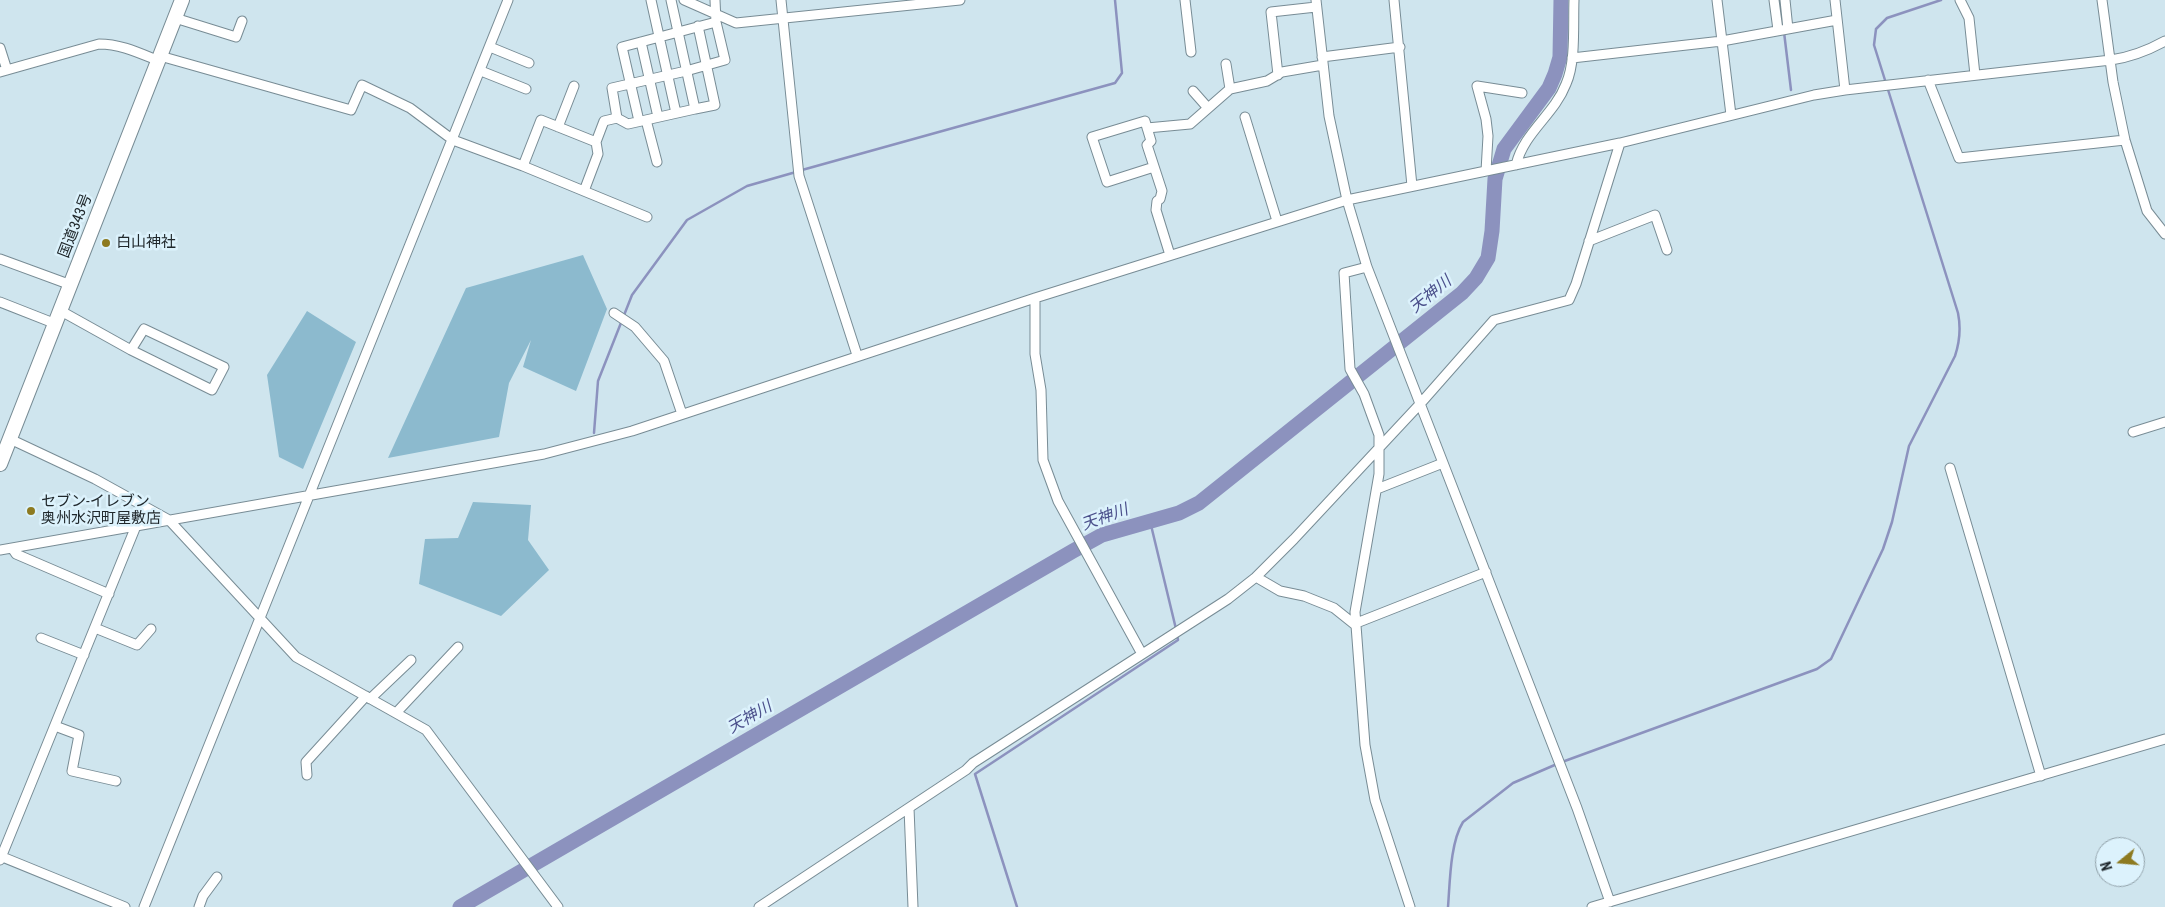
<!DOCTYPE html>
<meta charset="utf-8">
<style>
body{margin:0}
#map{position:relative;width:2165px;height:907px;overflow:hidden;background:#cfe5ee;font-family:"Roboto Condensed",sans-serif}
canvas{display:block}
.north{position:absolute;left:2095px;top:837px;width:50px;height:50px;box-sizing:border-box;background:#dcf2fc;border:1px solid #91a1a9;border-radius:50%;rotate:253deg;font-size:14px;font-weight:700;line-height:20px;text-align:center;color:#20282c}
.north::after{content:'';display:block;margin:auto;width:18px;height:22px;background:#8d7a20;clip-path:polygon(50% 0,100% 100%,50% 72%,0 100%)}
</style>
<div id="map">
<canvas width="2165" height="907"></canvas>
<div class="north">N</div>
</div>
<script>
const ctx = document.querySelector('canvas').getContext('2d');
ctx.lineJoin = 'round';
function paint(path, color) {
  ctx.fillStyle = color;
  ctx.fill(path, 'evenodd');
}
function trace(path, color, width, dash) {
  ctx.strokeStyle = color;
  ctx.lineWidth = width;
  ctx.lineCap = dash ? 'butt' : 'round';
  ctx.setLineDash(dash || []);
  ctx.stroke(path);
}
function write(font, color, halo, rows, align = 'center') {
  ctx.font = font + ' "Roboto Condensed","Noto Sans JP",sans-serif';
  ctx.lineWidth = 5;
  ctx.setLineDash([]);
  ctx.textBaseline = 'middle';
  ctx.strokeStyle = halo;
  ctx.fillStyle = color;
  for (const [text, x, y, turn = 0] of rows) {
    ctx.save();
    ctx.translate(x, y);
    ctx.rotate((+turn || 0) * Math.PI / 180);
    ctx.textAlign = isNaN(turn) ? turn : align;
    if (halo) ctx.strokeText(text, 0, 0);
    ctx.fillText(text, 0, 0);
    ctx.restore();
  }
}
paint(new Path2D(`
 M 583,255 L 607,309 L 576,391 L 523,367 L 531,340 L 509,383 L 499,437 L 388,458 L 466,288 Z
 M 307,311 L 356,342 L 303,469 L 279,457 L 267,375 Z
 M 473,502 L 531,505 L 528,540 L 549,570 L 501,616 L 419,584 L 425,539 L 458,538 Z`), '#8cbace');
trace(new Path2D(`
 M 1780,0 L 1782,16
 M 1784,32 L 1791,90
 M 802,170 L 1115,83 L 1122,73 L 1115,0
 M 594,433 L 598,381 L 632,295 L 687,220 L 747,186 L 796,172
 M 1150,521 L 1176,629
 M 1562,762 L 1817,669 L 1831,659 L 1883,549 L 1892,522 L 1909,446 L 1955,356 C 1960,341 1961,328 1958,313 L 1874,45 L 1876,29 L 1887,18 L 1941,0
 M 1017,907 L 975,774 L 1178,640 L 1177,634
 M 1448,907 C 1450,882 1450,843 1463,822 L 1513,783 L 1557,764`), '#8c92be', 2.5);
trace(new Path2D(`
 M 460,907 L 1073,551 L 1102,535 L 1179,513 L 1199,503 L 1462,293 L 1476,278 L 1488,258 L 1492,231 L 1495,179 L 1504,149 L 1549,88 L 1555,74 L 1560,57 L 1561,0`), '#8c92be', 15);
const minor = new Path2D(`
 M 651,0 L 676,113
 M 684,0 L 736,23 L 960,0
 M 781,0 L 799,176 L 857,355
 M 1185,0 L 1191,52
 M 1316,0 L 1329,116 L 1347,200 L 1367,267 L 1577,808 L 1610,902
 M 1394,0 L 1412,186
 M 1717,0 L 1731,115
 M 1774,0 L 1778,30
 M 1785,0 L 1788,29
 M 1835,0 L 1845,90
 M 1960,0 L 1969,18 L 1975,75
 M 2102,0 L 2113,82 L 2125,140 L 2147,211 L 2165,234
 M 175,18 L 236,37 L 242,21
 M 641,42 L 658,117
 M 490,47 L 529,63
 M 0,48 L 7,70
 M 160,56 L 351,110 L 362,85 L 410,108 L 453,140 L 523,166 L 647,217
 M 1322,57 L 1400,47
 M 1572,58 L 1722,41 L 1837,20
 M 1226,64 L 1230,89
 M 481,71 L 526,89
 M 0,72 L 99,44 C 121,44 139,53 159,61
 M 1278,75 L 1271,12 L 1316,7
 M 1928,80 L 1959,158 L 2125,140
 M 1193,91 L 1208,108
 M 695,109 L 715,105 L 698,26
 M 1245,117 L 1277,221
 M 617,118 L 612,88 L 686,71 L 725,60 L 716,22
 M 646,120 L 657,162
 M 639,121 L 622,47 L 716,22 L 715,0
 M 558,127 L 574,86
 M 1147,128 L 1190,124 L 1230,89 L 1267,81 L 1282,72 L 1323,65
 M 1516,165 C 1524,132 1554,115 1566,84 C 1576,62 1573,25 1574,0
 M 523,166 L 541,120 L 596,142
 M 1154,167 L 1107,182 L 1092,137 L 1145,121 L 1151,141 L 1147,145 L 1162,191 L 1160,199 L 1157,201 L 1156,210 L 1170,255
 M 1486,171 L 1488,136 L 1486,119 L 1477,86 L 1522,93
 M 584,191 L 598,154 L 596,142 L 604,121 L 617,118 L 628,124 L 695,109 L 671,0
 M 1589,241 L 1655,215 L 1667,250
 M 0,259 L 71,285
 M 1367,267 L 1344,273 L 1350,369 L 1364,394 L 1379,435 L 1379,474 L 1355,612 L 1365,745 L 1375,800 L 1410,907
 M 1035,298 L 1035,354 L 1041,390 L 1043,460 L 1058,501 L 1142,654
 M 0,302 L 56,324
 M 61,311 L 131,350 L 212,390 L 224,367 L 144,329 L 131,350
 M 614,313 L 635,327 L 664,361 L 682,414
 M 2133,432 L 2165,422
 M 10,439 L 95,479 L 169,520 L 296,657 L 426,730 L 558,907
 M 1950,468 L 2041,776
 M 1377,489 L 1443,463
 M 12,548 L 16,554 L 109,594
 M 0,550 L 544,454 L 632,431 L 1035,298 L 1347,200 L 1620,143 L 1814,95 L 1845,90 L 2111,60 C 2131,57 2147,51 2165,41
 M 1256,577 L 1280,591 L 1304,596 L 1334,608 L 1354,624
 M 1354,624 L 1486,572
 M 95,628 L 137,645 L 151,629
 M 41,638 L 84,655
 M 370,699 L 411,660
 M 396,713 L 458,647
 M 55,726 L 79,735 L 72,771 L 116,781
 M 307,775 L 306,762 L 366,696
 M 909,808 L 913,907
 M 0,856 L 125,907
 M 0,860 L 136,526
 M 144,907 L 508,0
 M 199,907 L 203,896 L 217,877
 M 759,907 L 966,770 L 973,763 L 1228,599 L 1256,577 L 1294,539 L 1420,404 L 1494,320 L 1569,300 L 1576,284 L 1620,143
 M 1592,907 L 2165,739`);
const highway = new Path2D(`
 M 0,464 L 182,0`);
trace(minor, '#788c95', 11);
trace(highway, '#788c95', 16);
trace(minor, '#fff', 9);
trace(highway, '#fff', 14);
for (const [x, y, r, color] of [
 [106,243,5,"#8d7a20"],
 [31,511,5,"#8d7a20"]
]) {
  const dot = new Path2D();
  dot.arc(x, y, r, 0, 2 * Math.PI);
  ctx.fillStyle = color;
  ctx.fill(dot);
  trace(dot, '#dcf2fc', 2);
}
write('15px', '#20282c', '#dcf2fc', [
 ["国道343号",76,226,-69]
]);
write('15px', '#20282c', '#dcf2fc', [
 ["白山神社",116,243],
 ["セブン-イレブン",41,502],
 ["奥州水沢町屋敷店",41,519]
], 'left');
write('italic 16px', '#4b508b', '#dcf2fc', [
 ["天神川",1431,295,-39],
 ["天神川",1105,518,-20],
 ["天神川",750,718,-30]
]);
</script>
